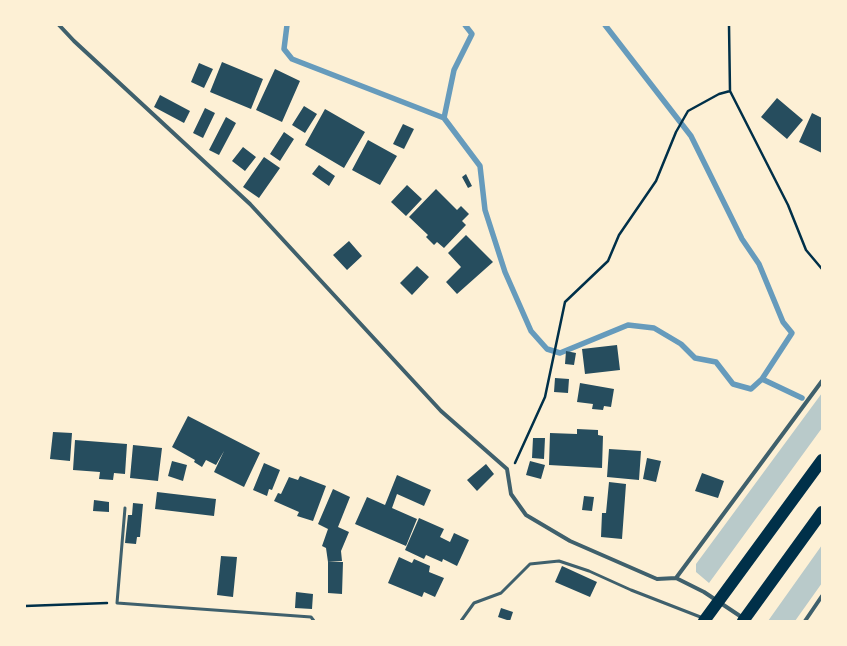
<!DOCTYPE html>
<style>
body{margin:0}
#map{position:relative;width:847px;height:646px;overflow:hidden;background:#fdf0d5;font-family:"Source Serif 4",serif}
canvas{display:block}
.frame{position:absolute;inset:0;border:26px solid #fdf0d5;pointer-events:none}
</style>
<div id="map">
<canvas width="847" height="646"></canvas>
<div class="frame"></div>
</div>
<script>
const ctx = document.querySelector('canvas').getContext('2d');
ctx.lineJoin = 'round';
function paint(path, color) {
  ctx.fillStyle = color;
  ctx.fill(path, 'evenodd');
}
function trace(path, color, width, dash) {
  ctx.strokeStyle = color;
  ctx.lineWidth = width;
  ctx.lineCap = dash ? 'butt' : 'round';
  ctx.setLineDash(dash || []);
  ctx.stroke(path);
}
paint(new Path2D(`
 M 822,393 L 822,428 L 709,583 L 696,572 L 696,564 Z
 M 822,545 L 822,583 L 795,621 L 768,621 Z`), '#b9caca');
trace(new Path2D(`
 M 287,25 L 284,49 L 292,59 L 444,118
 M 465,25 L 472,34 L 454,70 L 444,118 L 480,166 L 485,210 L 505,272 L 531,331 L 547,349 L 560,353 L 628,325 L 654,328 L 681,344 L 695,358 L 716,362 L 733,384 L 751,389 L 762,379 L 802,398
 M 605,25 L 691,136 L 742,239 L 759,264 L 783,322 L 792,333 L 762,379`), '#669bbc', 5.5);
paint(new Path2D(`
 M 222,62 L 263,79 L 251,109 L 210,92 Z
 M 199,63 L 213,69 L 204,88 L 191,82 Z
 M 275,69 L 300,81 L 282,122 L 256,110 Z
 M 160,95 L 190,111 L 184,123 L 154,107 Z
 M 777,98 L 803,120 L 787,139 L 761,117 Z
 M 304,106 L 317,114 L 305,133 L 292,125 Z
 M 205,108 L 215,113 L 203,138 L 193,133 Z
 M 325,109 L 365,132 L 344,168 L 305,145 Z
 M 812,113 L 822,118 L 822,153 L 799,142 Z
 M 226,117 L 236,123 L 219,155 L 209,150 Z
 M 403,124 L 414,129 L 404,149 L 393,144 Z
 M 284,132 L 294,139 L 280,161 L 270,154 Z
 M 368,140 L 397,156 L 380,185 L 352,170 Z
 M 243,147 L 256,157 L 245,171 L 232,161 Z
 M 264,157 L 280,168 L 259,198 L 243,187 Z
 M 319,165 L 335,176 L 329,186 L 312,174 Z
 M 466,174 L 472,186 L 468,188 L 462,177 Z
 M 407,185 L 422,199 L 406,216 L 391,202 Z
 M 436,189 L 457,210 L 461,206 L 469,214 L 462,221 L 466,225 L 444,248 L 437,242 L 434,245 L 426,237 L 428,235 L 409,217 Z
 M 466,235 L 493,262 L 457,294 L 446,282 L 461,267 L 448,253 Z
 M 349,241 L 362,256 L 347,270 L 333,255 Z
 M 417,266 L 429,277 L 412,295 L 400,283 Z
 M 617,345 L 620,370 L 585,374 L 582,349 Z
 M 566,351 L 576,353 L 574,365 L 565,364 Z
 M 555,378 L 569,379 L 568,393 L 554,392 Z
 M 580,383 L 614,389 L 611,407 L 604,406 L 603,410 L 592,409 L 593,404 L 577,402 Z
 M 188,416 L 260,453 L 244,487 L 214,472 L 224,451 L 216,465 L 206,460 L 202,467 L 194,462 L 195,460 L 172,447 Z
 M 577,429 L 598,430 L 598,435 L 603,436 L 602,468 L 549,465 L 550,433 L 577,434 Z
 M 53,432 L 72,433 L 70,461 L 50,459 Z
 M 533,438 L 545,438 L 544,459 L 532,458 Z
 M 75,440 L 127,444 L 125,474 L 114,473 L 113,480 L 99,479 L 100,472 L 73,470 Z
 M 133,445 L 162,448 L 158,481 L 130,478 Z
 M 609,449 L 641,451 L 639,480 L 607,477 Z
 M 647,458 L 661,461 L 656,482 L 643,479 Z
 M 172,461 L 187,465 L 183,481 L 168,476 Z
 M 530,461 L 545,465 L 541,479 L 526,475 Z
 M 264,463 L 280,470 L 272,490 L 269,489 L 267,496 L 253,490 Z
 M 486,464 L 494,474 L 477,491 L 467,480 Z
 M 702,473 L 724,481 L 718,498 L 695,491 Z
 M 397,475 L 431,490 L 424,506 L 397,494 L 392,508 L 417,519 L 406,546 L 355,524 L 367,497 L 385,505 Z
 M 300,476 L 326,486 L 313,521 L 297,516 L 299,512 L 274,501 L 278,493 L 281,494 L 289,477 L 298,480 Z
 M 609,482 L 626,484 L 622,539 L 601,537 L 602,513 L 606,513 Z
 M 333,489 L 350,497 L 338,527 L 349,532 L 341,551 L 342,561 L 328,562 L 326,548 L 322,546 L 328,529 L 318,524 Z
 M 157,492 L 216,499 L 214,516 L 155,509 Z
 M 584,496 L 594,497 L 592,511 L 582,510 Z
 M 94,500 L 109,502 L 109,512 L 93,511 Z
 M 133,503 L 143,504 L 140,537 L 137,537 L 136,544 L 125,543 L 128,515 L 132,515 Z
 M 419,518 L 444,529 L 440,537 L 450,542 L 454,533 L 469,540 L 457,566 L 443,559 L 442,562 L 426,555 L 424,559 L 405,550 Z
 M 221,556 L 237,557 L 233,597 L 217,595 Z
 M 399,557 L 412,563 L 414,559 L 430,566 L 429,572 L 444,578 L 435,597 L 424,592 L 422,597 L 388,583 Z
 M 328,562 L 343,562 L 342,594 L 328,593 Z
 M 562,566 L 597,582 L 590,597 L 555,582 Z
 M 296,592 L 313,594 L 312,609 L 295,608 Z
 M 501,608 L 513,612 L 510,621 L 498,617 Z`), '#264d5e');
trace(new Path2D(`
 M 729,25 L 730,91 L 788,205 L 806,250 L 822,269
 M 515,463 L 545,397 L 565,302 L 608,261 L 619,235 L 656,181 L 676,132 L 688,111 L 719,94 L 730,91
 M 25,606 L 107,603`), '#003049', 2.5);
trace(new Path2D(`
 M 125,508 L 117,603 L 311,617 L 314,621
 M 461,621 L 474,603 L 501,593 L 530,564 L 559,561 L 589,571 L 631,590 L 703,618`), '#3f606c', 3);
trace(new Path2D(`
 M 59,25 L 74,41 L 250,204 L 441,411 L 507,469 L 511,494 L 526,515 L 570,541 L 657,579 L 676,578
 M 743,618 L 704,592 L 676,578 L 822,381
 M 805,621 L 822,596`), '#3f606c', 4);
trace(new Path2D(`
 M 704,621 L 822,460
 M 743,621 L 822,512`), '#003049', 12);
</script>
